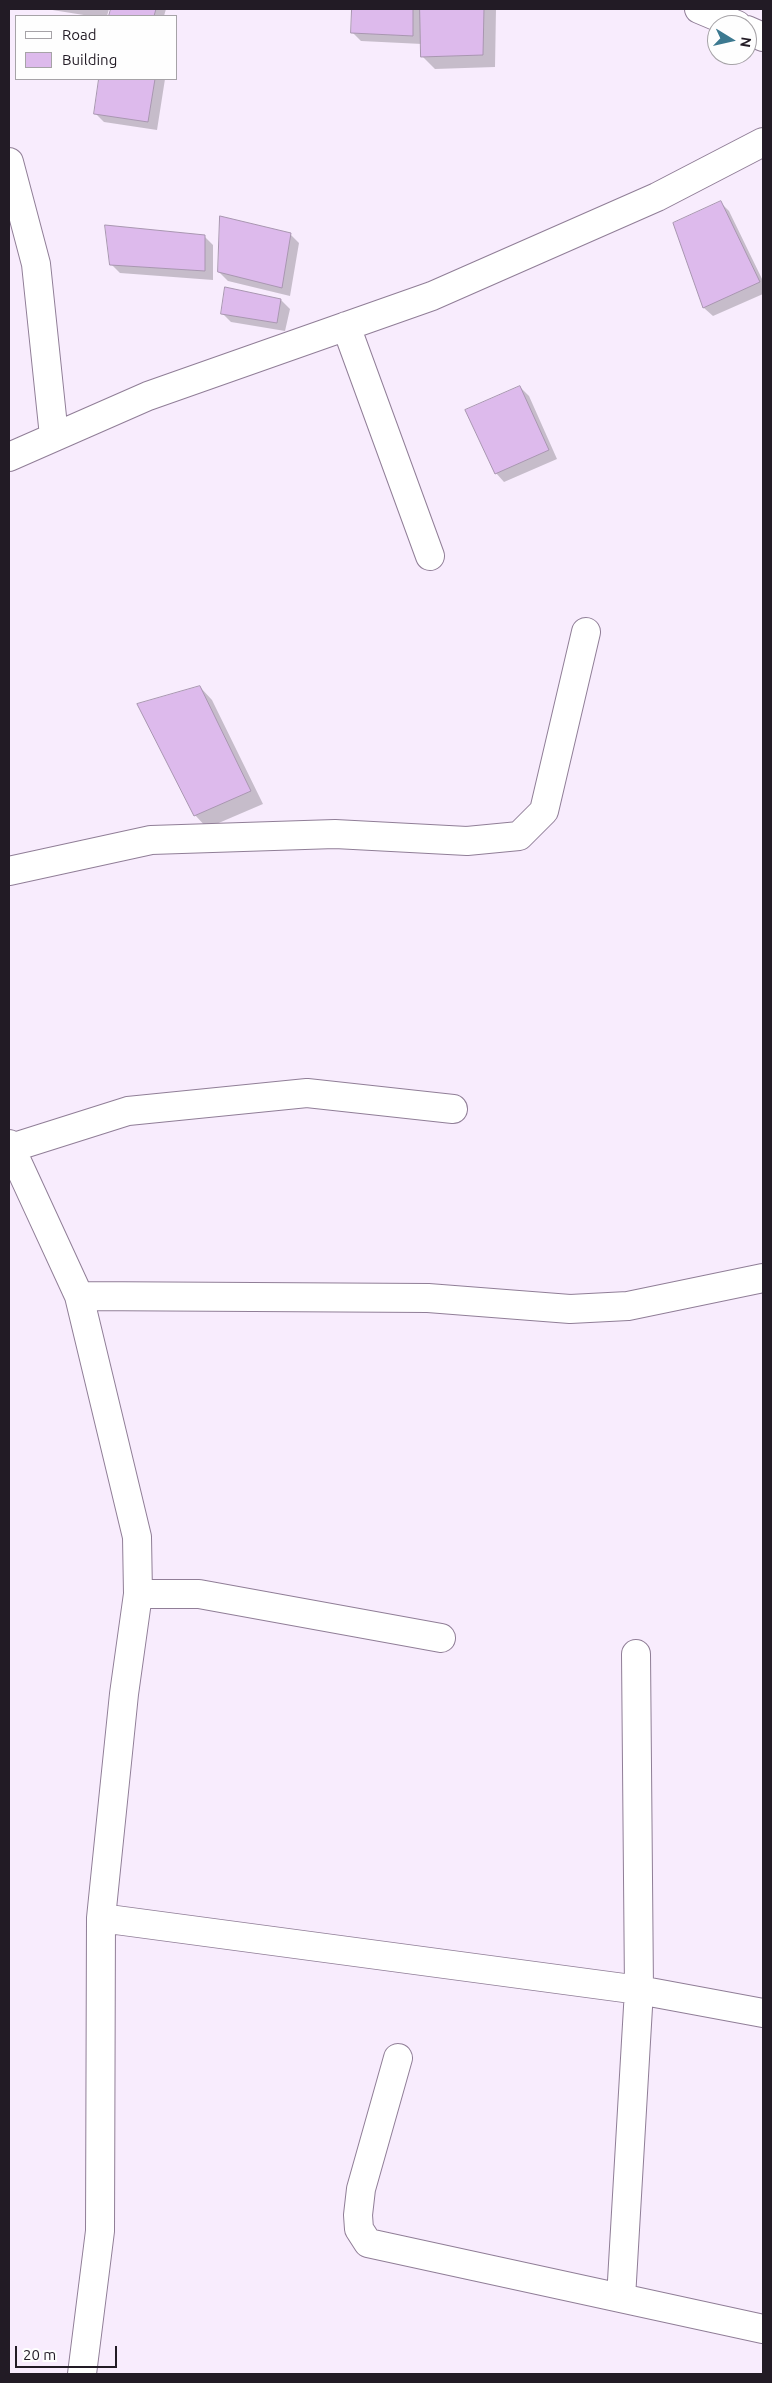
<!DOCTYPE html>
<style>
body{margin:0}
#map{position:relative;width:772px;height:2383px;overflow:hidden;background:#f8ecfd;font-family:Ubuntu,sans-serif}
canvas{display:block}
.frame{position:absolute;inset:0;border:10px solid #221b25;pointer-events:none}
.legend{position:absolute;left:15px;top:15px;width:162px;height:65px;box-sizing:border-box;background:#fefefe;border:1px solid #a6a3a7;margin:0;padding:6px 9px;list-style:none;font-size:15px;color:#221b25}
.legend li{display:flex;align-items:center;gap:10px;height:25px}
.legend b{width:25px;border:1px solid #a6a3a7}
.north{position:absolute;left:707px;top:15px;width:50px;height:50px;box-sizing:border-box;background:#fefefe;border:1px solid #a6a3a7;border-radius:50%;rotate:99deg;font-size:14px;font-weight:700;line-height:20px;text-align:center;color:#221b25}
.north::after{content:'';display:block;margin:auto;width:18px;height:22px;background:#3c7990;clip-path:polygon(50% 0,100% 100%,50% 72%,0 100%)}
.scale{position:absolute;left:15px;top:2346px;width:102px;height:22px;box-sizing:border-box;border:2px solid #221b25;border-top:0;padding-left:6px;font-size:15px;line-height:18px;white-space:nowrap;color:#221b25;-webkit-text-stroke:4px #fefefe;paint-order:stroke}
</style>
<div id="map">
<canvas width="772" height="2383"></canvas>
<div class="frame"></div>
<ul class="legend">
<li><b style="height:6px;background:#fff"></b>Road</li>
<li><b style="height:14px;background:#ddbaec"></b>Building</li>
</ul>
<div class="north">N</div>
<div class="scale">20 m</div>
</div>
<script>
const ctx = document.querySelector('canvas').getContext('2d');
ctx.lineJoin = 'round';
function paint(path, color) {
  ctx.fillStyle = color;
  ctx.fill(path, 'evenodd');
}
function trace(path, color, width, dash) {
  ctx.strokeStyle = color;
  ctx.lineWidth = width;
  ctx.lineCap = dash ? 'butt' : 'round';
  ctx.setLineDash(dash || []);
  ctx.stroke(path);
}
paint(new Path2D(`
 M 46,9 L 109,9 L 107,16 L 90,16 Z
 M 112,9 L 166,9 L 164,16 L 110,16 Z
 M 354,9 L 496,9 L 495,67 L 435,69 L 422,56 L 422,44 L 361,41 L 352,32 Z
 M 100,79 L 165,79 L 157,130 L 104,122 L 95,113 Z
 M 721,203 L 729,211 L 763,281 L 763,294 L 713,316 L 704,308 L 674,224 Z
 M 290,234 L 299,243 L 290,296 L 228,281 L 219,272 Z
 M 204,236 L 213,245 L 213,280 L 120,273 L 111,264 Z
 M 281,300 L 290,309 L 285,331 L 231,322 L 222,313 Z
 M 520,387 L 529,396 L 557,459 L 504,482 L 496,473 Z
 M 200,687 L 212,700 L 263,804 L 207,828 L 195,815 Z`), '#0003');
const building = new Path2D(`
 M 111,9 L 156,9 L 154,16 L 109,16 Z
 M 352,9 L 413,9 L 413,36 L 351,33 Z
 M 420,9 L 484,9 L 483,55 L 421,57 Z
 M 99,79 L 155,79 L 148,122 L 94,114 Z
 M 721,201 L 760,282 L 703,308 L 673,223 Z
 M 220,216 L 291,233 L 282,288 L 218,272 Z
 M 105,225 L 205,235 L 205,271 L 110,265 Z
 M 225,287 L 281,299 L 277,323 L 221,314 Z
 M 520,386 L 549,450 L 495,474 L 465,410 Z
 M 200,686 L 251,791 L 194,816 L 137,704 Z`);
paint(building, '#ddbaec');
trace(building, '#a896b0', 1);
const minor = new Path2D(`
 M 699,9 L 737,25
 M 747,30 L 763,37
 M 9,162 L 36,264 L 54,436
 M 346,326 L 430,556
 M 9,457 L 148,396 L 432,296 L 657,197 L 763,142
 M 9,871 L 151,840 L 335,834 L 467,841 L 519,836 L 544,811 L 586,632
 M 9,1144 L 79,1296 L 137,1537 L 138,1594 L 124,1694 L 101,1918 L 100,2231 L 82,2374
 M 11,1148 L 128,1111 L 307,1093 L 453,1109
 M 79,1296 L 428,1298 L 570,1309 L 628,1306 L 763,1278
 M 138,1594 L 199,1594 L 441,1638
 M 101,1918 L 639,1990 L 763,2013
 M 398,2058 L 361,2189 L 358,2215 L 359,2229 L 368,2243 L 763,2329
 M 621,2298 L 639,1990 L 636,1654`);
trace(minor, '#907e97', 30);
trace(minor, '#fff', 28);
</script>
